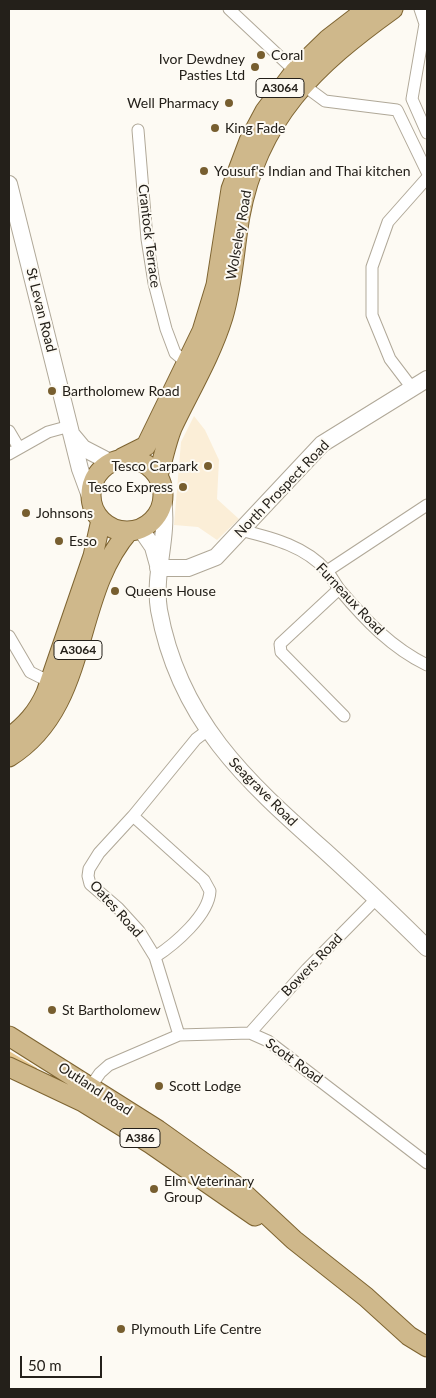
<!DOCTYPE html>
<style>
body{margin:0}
#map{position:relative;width:436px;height:1398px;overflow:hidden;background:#fdfaf3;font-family:Lato,sans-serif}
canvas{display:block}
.frame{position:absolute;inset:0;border:10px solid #24201a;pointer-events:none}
.scale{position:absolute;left:20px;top:1356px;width:82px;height:22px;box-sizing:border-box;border:2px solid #24201a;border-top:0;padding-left:6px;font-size:15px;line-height:18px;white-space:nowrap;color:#24201a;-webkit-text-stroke:4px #fdfaf3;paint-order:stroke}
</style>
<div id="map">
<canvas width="436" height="1398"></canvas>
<div class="frame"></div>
<div class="scale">50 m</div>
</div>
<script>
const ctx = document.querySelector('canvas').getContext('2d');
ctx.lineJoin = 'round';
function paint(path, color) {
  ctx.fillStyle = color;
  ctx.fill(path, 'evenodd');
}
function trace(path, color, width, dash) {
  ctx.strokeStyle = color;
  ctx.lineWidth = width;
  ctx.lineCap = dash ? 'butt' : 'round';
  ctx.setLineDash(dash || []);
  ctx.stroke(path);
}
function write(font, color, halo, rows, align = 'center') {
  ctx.font = font + ' Lato,sans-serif';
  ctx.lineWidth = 4;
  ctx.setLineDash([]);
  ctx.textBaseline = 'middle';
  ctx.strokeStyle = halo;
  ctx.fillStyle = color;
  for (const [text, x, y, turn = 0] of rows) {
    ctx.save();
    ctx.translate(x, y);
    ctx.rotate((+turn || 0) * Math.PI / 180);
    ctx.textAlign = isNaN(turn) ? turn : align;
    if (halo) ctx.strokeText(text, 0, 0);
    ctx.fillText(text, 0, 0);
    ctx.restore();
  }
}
paint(new Path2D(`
 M 194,416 L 205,430 L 219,460 L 217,499 L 239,519 L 217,540 L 198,527 L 174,525 L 181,442 Z`), '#fbeed7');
paint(new Path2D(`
 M 9,1051 L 37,1068 L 37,1069 L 36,1070 L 9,1057 Z`), '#e5c790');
const street = new Path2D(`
 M 229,9 L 295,71
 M 420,9 L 425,24 L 412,99 L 427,133
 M 302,84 L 325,101 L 397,110 L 427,172
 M 138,130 L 147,239 L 154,283 L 166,329 L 175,353 L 187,363
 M 412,388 L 390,359 L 372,315 L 372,267 L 388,222 L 427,178
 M 9,431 L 19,448
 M 9,454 L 48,432 L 70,426
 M 241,530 C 272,538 305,546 327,571 C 332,577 335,584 340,590 C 365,620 392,648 427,665
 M 327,571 L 427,505
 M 339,589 L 280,644 L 281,652 L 344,716
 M 9,636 L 30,672 L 50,682
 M 133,816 L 204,880 L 210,891 C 209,915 175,944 155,957
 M 250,1033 L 307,969 L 377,898
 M 179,1035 L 155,957 L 139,931 L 118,908 L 90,884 L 88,876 L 89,869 L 99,853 L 133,816 L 196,739 L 208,730
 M 91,1086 L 100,1073 L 109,1065 L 179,1035 L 250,1033 L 268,1041 L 427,1163`);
const secondary = new Path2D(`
 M 9,184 L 80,469 L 91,499
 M 73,436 L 83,448 L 110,462
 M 163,500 C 169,537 153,573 159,610 C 179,720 245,780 325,851 C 360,883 394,915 427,948
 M 140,528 L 153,547 L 158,565
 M 158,568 L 188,568 L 216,557 L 322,444 L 427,379`);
const primary = new Path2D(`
 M 122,458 L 146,446 L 202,331 L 216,285 L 231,189 L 249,141 L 265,111 L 295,71 L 328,39 L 367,9
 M91 495a36 36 0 1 1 72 0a36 36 0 1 1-72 0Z
 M 158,475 C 163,460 166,443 172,428 C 189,392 211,356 223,317 C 233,284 234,250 240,216 C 258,118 315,65 393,9
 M 9,738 C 26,725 37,713 46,693 L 93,556 L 101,520
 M 9,757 C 91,706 71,597 129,531
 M 9,1036 L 158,1130 L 235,1185 L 294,1240 L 366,1297 L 409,1336 L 427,1347
 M 9,1067 L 83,1102 L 151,1144 L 255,1216`);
trace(street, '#b0a898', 13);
trace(secondary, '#b0a898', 18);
trace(primary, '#7e6431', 21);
trace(street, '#fff', 11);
trace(secondary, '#fff', 16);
trace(primary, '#cfb88b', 19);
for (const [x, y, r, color] of [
 [261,55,5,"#775e2f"],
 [255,67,5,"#775e2f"],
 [229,103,5,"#775e2f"],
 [215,128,5,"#775e2f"],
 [204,171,5,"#775e2f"],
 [52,391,5,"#775e2f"],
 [208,466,5,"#775e2f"],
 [183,487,5,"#775e2f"],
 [26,513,5,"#775e2f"],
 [59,541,5,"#775e2f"],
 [115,591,5,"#775e2f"],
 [52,1010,5,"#775e2f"],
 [159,1086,5,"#775e2f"],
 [154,1189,5,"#775e2f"],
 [121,1329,5,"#775e2f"]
]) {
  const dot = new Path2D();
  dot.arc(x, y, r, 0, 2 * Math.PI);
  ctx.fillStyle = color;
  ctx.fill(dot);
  trace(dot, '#fdfaf3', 2);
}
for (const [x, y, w] of [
 [280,88,48],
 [78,650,48],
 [140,1138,40]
]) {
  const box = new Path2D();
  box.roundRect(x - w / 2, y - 9.5, w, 19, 4);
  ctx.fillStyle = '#fdfaf3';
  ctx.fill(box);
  trace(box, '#24201a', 1);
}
write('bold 12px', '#24201a', null, [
 ["A3064",280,88],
 ["A3064",78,650],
 ["A386",140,1138]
]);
write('14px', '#24201a', '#fdfaf3', [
 ["Coral",271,55],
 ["Ivor Dewdney",245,59,"right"],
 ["Pasties Ltd",245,75,"right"],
 ["Well Pharmacy",219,103,"right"],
 ["King Fade",225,128],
 ["Yousuf's Indian and Thai kitchen",214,171],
 ["Bartholomew Road",62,391],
 ["Tesco Carpark",198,466,"right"],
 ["Tesco Express",173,487,"right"],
 ["Johnsons",36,513],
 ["Esso",69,541],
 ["Queens House",125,591],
 ["St Bartholomew",62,1010],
 ["Scott Lodge",169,1086],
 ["Elm Veterinary",164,1181],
 ["Group",164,1197],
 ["Plymouth Life Centre",131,1329]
], 'left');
write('14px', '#24201a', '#fdfaf3', [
 ["Wolseley Road",239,235,-80],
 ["Crantock Terrace",149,236,83],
 ["St Levan Road",41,310,76],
 ["North Prospect Road",282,489,-46],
 ["Furneaux Road",350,599,47],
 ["Seagrave Road",263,792,45],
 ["Oates Road",116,909,48],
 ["Bowers Road",312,965,-46],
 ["Scott Road",294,1061,36],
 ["Outland Road",95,1089,33]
]);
</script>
